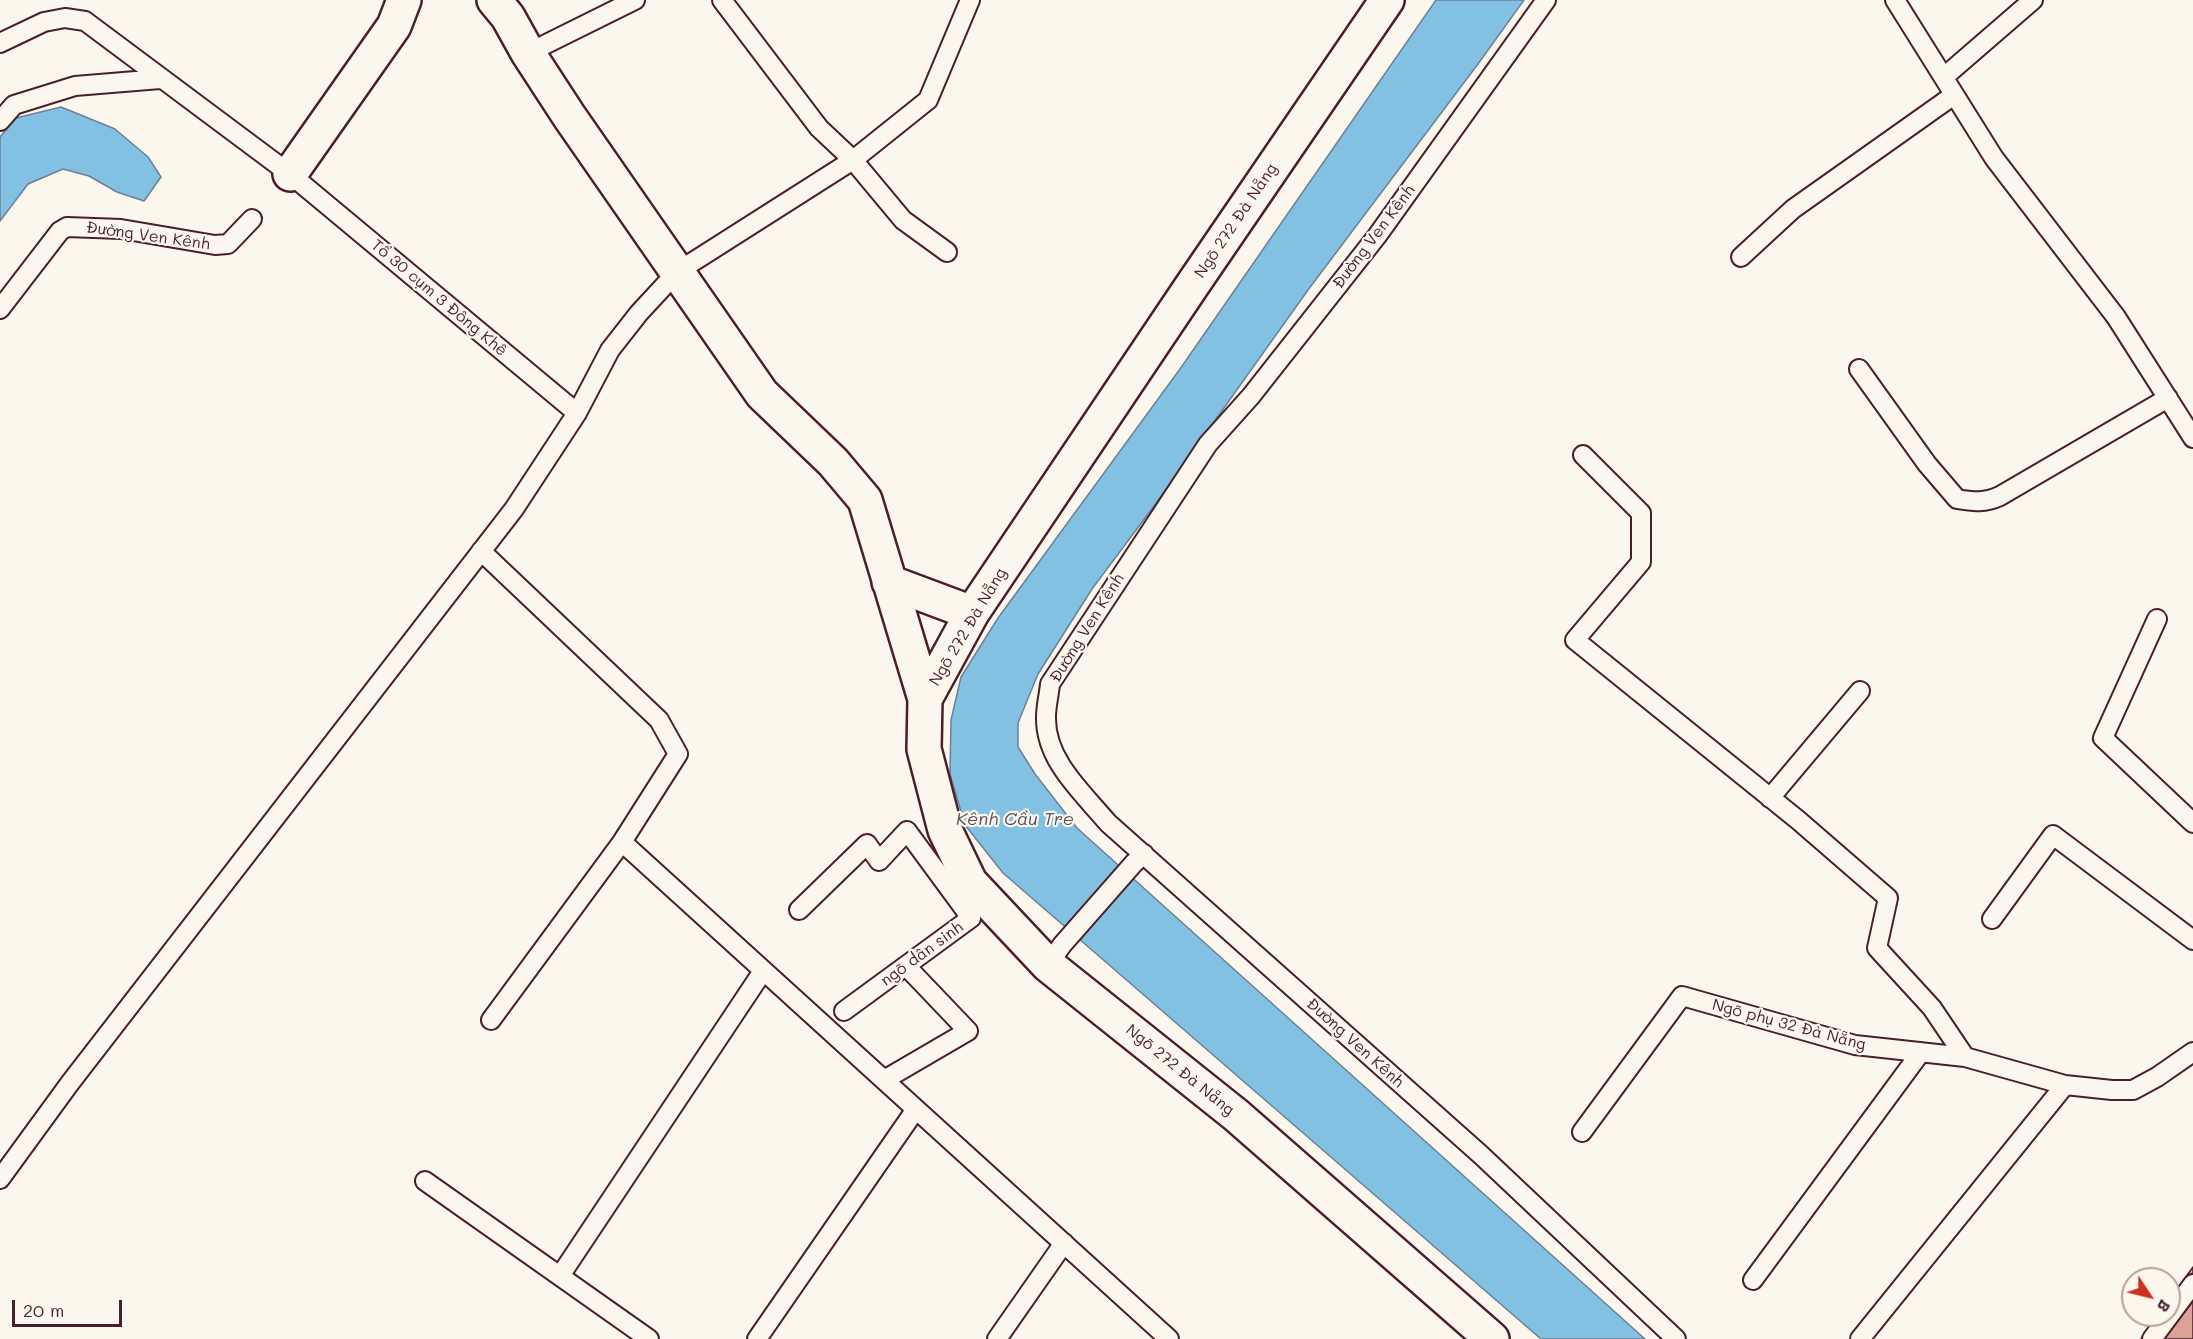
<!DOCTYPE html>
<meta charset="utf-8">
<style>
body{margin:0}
#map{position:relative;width:2193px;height:1339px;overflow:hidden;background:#fbf7ec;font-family:Mali,sans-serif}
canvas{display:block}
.north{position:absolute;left:2121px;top:1267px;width:60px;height:60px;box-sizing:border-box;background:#fbf7ec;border:2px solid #b4a19f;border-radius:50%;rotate:125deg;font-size:16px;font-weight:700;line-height:24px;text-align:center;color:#4a1f2b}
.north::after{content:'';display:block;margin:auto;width:21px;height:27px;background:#c8321e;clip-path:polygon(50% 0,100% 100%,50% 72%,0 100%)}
.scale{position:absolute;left:12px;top:1300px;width:110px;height:27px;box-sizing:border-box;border:3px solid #4a1f2b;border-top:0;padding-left:8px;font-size:18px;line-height:21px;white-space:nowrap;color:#4a1f2b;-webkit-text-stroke:4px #fbf7ec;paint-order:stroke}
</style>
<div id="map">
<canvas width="2193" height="1339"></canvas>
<div class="north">B</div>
<div class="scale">20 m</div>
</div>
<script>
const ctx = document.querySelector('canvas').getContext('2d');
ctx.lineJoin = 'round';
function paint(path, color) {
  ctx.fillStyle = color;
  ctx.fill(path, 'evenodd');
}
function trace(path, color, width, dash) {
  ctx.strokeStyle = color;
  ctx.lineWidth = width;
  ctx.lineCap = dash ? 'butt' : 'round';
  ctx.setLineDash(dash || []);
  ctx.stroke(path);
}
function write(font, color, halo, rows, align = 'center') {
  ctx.font = font + ' Mali,sans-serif';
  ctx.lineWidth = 4.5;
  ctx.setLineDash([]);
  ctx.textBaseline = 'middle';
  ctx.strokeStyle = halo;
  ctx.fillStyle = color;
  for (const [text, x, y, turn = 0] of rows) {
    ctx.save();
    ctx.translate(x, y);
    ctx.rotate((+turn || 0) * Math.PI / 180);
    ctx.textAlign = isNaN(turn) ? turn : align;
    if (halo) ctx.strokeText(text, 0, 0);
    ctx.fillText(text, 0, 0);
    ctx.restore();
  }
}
const water = new Path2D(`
 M 1436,0 L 1524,0 L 1478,64 L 1308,290 L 1154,506 L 1092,589 L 1038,674 L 1018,723 L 1018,747 L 1035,774 L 1077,828 L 1645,1339 L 1541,1339 L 1003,873 L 965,825 L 950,774 L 951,720 L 961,677 L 998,618 L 1180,369 Z
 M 61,107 L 115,129 L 148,157 L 161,177 L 144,201 L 117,192 L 89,176 L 63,169 L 28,184 L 0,221 L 0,137 L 16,118 Z`);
paint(water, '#83c1e3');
trace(water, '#6c8099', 1.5);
const building = new Path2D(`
 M 2193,1267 L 2193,1339 L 2141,1339 L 2158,1315 L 2169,1315 L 2169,1300 Z`);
paint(building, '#dca299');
trace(building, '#4a1f2b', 1.5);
const service = new Path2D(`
 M 722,0 L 819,128 L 853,160 L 903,220 L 947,252
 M 1546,0 L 1377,236 L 1251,396 L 1208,444 L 1050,684 C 1049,695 1046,706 1046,717 C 1045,760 1082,792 1108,823 L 1481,1155 L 1676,1339
 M 1895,0 L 1994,158 L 2116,317 L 2193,438
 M 0,43 L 44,22 L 65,18 L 85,21 L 290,174 L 577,413
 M 528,53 L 635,0
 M 1944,77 L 2033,0
 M 0,121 L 14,105 L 75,86 L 160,79
 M 1741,257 L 1793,209 L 1954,95
 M 0,309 L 60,231 L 67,227 L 121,229 L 215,245 L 228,244 L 252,219
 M 1859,369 L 1927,464 L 1957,499 C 1974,502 1985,503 2000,496 L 2168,398
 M 1583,455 L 1641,513 L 1641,562 L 1575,640 L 1798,820 L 1888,898 L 1877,948 L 1932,1008 L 1965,1057
 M 481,551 L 659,720 L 678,754 L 622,842 L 491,1020
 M 2157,619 L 2103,738 L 2193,823
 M 1770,798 L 1860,691
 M 622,842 L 1169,1339
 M 799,910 L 867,844 L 879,861 L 907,831 L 971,918
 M 1992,919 L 2053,835 L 2193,940
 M 1048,965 L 1062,945 L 1134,863 L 1144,854
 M 844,1011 L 971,918 L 970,908
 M 884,1080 L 968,1031 L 906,966
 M 1582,1132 L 1682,996 L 1855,1045 L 1965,1057 L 2065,1085 L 2112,1090 L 2133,1090 L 2157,1077 L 2193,1052
 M 0,1179 L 70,1083 L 514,509 L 577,413 L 610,350 L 639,313 L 677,272 L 853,160 L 928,100 L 970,0
 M 425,1181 L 649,1339
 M 560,1276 L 763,971
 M 1753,1280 L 1921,1052
 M 757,1339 L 916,1109
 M 997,1339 L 1064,1243
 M 1860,1339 L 2065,1085
 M 2152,1339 L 2193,1284`);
const minor = new Path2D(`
 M 494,0 L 508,17 L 528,53 L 569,116 L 762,394 L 833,462 L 865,500 L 925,699
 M 1387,0 L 1193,284 L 972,613 L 925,699 L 924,749 L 945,830 L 970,882 L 1048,965 L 1236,1115 L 1492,1339
 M 290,174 L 394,26 L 404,0
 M 889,582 L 972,613`);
trace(service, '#4a1f2b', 22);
trace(minor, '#4a1f2b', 38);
trace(service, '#fbf7ec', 18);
trace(minor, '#fbf7ec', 33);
write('16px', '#4a1f2b', '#fbf7ec', [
 ["Ngõ 272 Đà Nẵng",1236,221,-56],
 ["Đường Ven Kênh",148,236,8],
 ["Đường Ven Kênh",1374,237,-53],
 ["Tổ 30 cụm 3 Đông Khê",439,298,40],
 ["Ngõ 272 Đà Nẵng",968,627,-59],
 ["Đường Ven Kênh",1087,628,-58],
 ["ngõ dân sinh",922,954,-36],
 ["Ngõ phụ 32 Đà Nẵng",1789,1025,15],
 ["Đường Ven Kênh",1355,1043,42],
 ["Ngõ 272 Đà Nẵng",1180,1070,39]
]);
write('italic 18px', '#5b5062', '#fbf7ec', [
 ["Kênh Cầu Tre",1015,819]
]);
</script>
